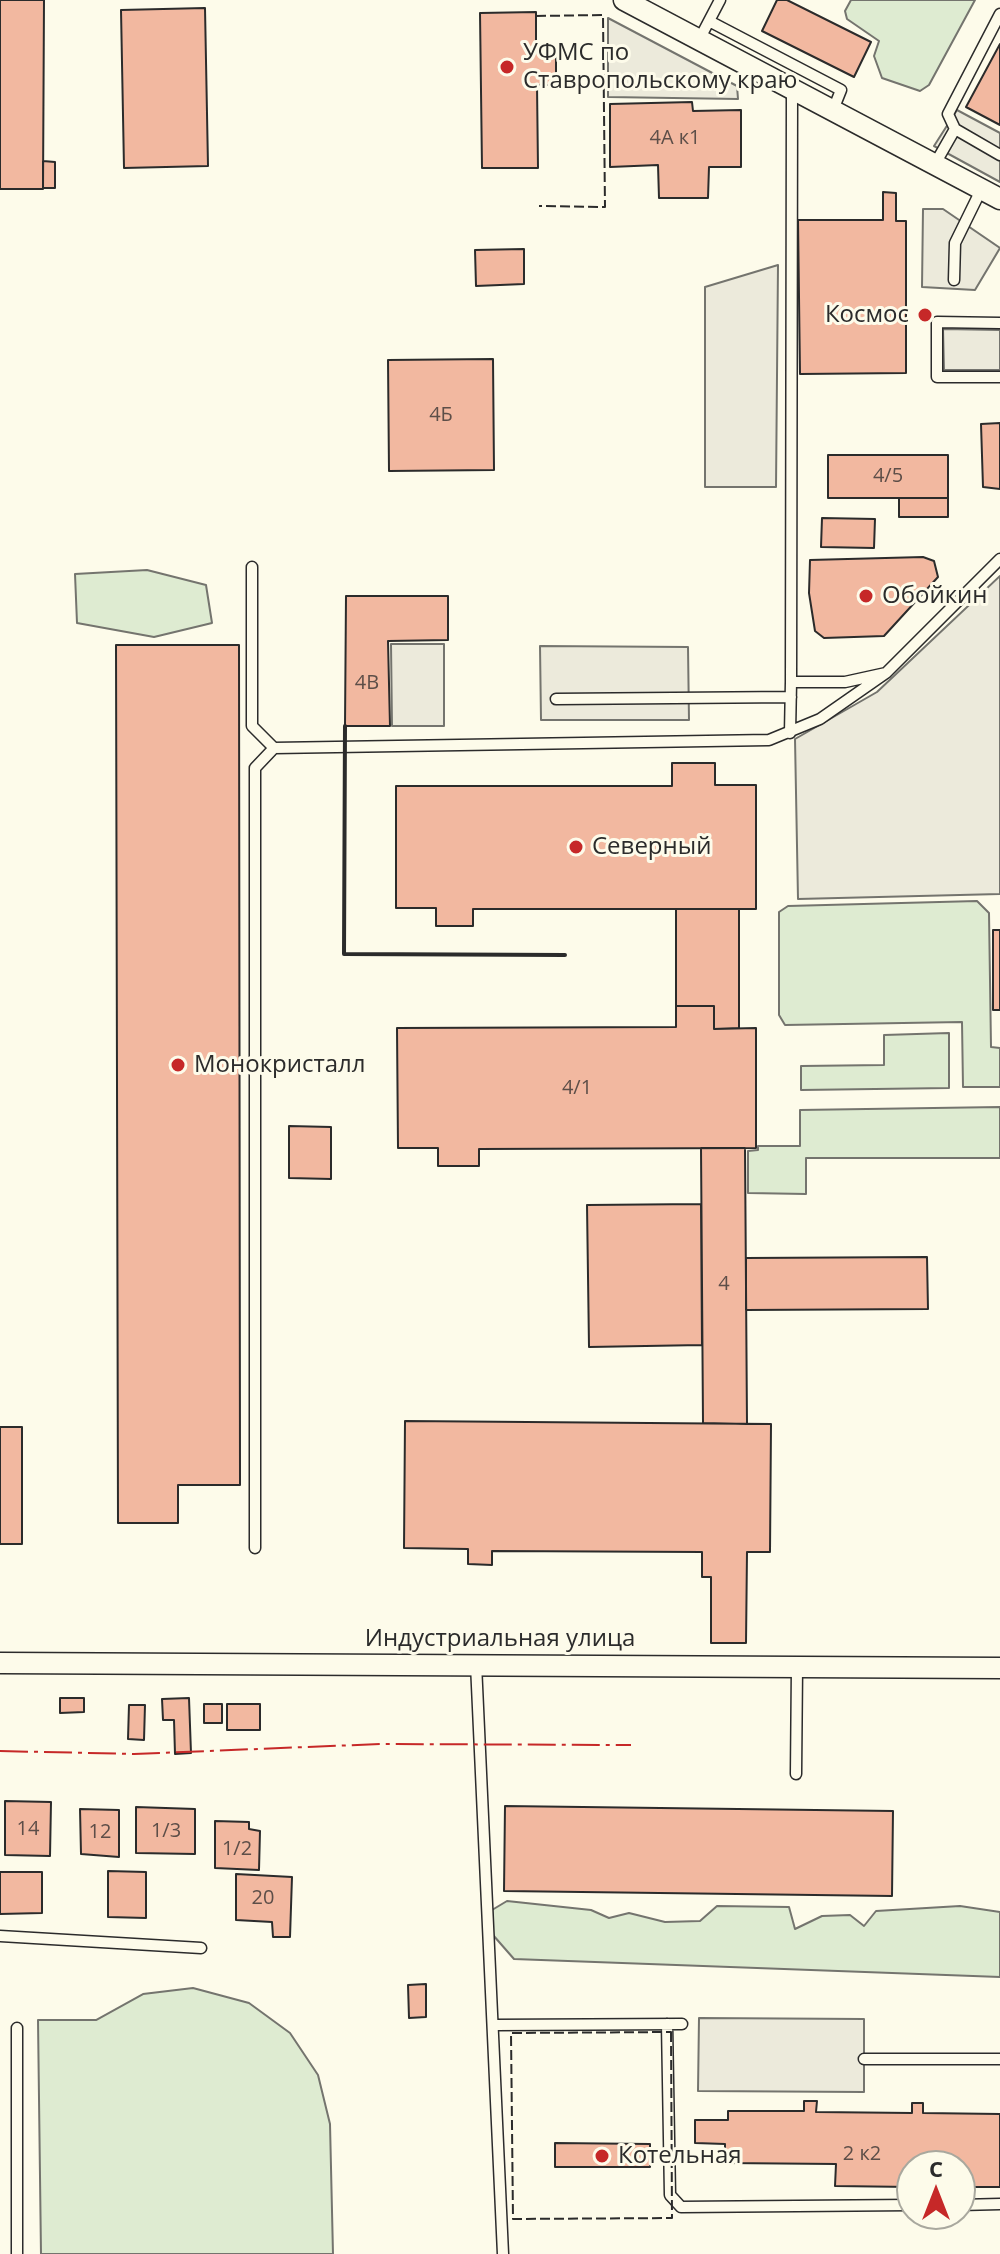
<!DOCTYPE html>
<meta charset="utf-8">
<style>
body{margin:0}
#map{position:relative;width:1000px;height:2254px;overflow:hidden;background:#fdfbea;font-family:"Open Sans",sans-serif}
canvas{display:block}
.north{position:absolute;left:896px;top:2150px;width:80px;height:80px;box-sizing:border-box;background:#fdfbea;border:2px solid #a9a89e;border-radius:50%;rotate:0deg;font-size:22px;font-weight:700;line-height:32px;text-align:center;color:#2b2b2b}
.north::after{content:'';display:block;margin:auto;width:28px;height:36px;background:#c62828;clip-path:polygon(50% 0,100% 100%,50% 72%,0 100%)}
</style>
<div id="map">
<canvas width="1000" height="2254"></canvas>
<div class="north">С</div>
</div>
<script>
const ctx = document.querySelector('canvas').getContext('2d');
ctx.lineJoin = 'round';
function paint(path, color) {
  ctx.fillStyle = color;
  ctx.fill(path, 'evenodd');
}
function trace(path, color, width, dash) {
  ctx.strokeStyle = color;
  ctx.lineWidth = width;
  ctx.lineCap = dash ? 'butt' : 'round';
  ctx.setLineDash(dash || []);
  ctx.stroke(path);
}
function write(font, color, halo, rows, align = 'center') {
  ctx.font = font + ' "Open Sans",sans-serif';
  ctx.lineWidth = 6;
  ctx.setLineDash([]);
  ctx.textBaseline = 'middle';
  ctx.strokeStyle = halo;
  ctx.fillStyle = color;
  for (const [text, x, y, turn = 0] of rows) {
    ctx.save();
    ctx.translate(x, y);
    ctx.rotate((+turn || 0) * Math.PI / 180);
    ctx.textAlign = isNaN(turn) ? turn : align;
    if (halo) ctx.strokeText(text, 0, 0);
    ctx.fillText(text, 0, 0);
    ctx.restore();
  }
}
const green = new Path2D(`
 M 851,0 L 975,0 L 929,85 L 920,91 L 882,78 L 874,56 L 879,41 L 847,19 L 845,11 Z
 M 147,570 L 206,585 L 212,623 L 154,637 L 77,623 L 75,574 Z
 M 977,901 L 989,913 L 991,1047 L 1000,1048 L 1000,1087 L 963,1087 L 962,1022 L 785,1025 L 779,1015 L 779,912 L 788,906 Z
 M 949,1033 L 949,1088 L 801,1090 L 801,1066 L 884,1065 L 884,1035 Z
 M 1000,1107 L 1000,1158 L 806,1158 L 806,1194 L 748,1193 L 748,1151 L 758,1150 L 758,1146 L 800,1146 L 800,1110 Z
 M 507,1901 L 591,1910 L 609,1918 L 629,1913 L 665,1922 L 700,1921 L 717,1906 L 789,1907 L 795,1929 L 822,1916 L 850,1915 L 864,1926 L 876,1911 L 960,1906 L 1000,1912 L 1000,1977 L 514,1959 L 493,1935 L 492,1910 Z
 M 193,1988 L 249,2003 L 290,2033 L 318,2075 L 330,2124 L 333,2254 L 41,2254 L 38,2020 L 96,2020 L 143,1994 Z`);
paint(green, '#deebd1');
trace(green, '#74746e', 2);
const parking = new Path2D(`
 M 608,18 L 737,86 L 738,99 L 608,97 Z
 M 957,110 L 1000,133 L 1000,182 L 934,146 Z
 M 923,209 L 943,209 L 1000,248 L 975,290 L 922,287 Z
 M 778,265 L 776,487 L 705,487 L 705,287 Z
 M 943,329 L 1000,330 L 1000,370 L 944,370 Z
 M 1000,576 L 1000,894 L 798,899 L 795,739 L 877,692 Z
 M 444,644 L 444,726 L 392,726 L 391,644 Z
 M 540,646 L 688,647 L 689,720 L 541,720 Z
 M 699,2018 L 864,2019 L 864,2092 L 698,2091 Z`);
paint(parking, '#eceadb');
trace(parking, '#74746e', 2);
const building = new Path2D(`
 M 0,0 L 44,0 L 43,189 L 0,189 Z
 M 777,0 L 787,0 L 871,42 L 854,77 L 762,31 Z
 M 205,8 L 208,166 L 124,168 L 121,10 Z
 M 536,12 L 536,47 L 556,47 L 556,85 L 537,85 L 538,168 L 482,168 L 480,13 Z
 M 1000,44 L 1000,125 L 966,107 Z
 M 692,102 L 693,111 L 741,110 L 741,167 L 709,167 L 708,198 L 659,198 L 658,165 L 610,167 L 610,104 Z
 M 43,161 L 55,162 L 55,188 L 43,188 Z
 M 883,192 L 896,193 L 896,221 L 906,221 L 906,373 L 800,374 L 798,220 L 883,220 Z
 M 524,249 L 524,284 L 476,286 L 475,250 Z
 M 493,359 L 494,470 L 389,471 L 388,360 Z
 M 1000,423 L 1000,489 L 983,487 L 981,424 Z
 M 828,455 L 948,455 L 948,498 L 828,498 Z
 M 899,498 L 948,498 L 948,517 L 899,517 Z
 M 822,518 L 875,519 L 874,548 L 821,547 Z
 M 923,557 L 934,561 L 938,577 L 884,636 L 824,638 L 815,631 L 809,593 L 810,560 Z
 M 346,596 L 448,596 L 448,640 L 388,641 L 390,726 L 345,726 Z
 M 116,645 L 239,645 L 240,1485 L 178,1485 L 178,1523 L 118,1523 Z
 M 672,763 L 715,763 L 715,785 L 756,785 L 756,909 L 473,909 L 473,926 L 436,926 L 436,908 L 396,908 L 396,786 L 672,786 Z
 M 676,909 L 739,909 L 739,1028 L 714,1029 L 714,1006 L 676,1006 Z
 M 993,930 L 1000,930 L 1000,1010 L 993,1010 Z
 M 676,1006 L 714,1006 L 714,1029 L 756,1028 L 756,1148 L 479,1149 L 479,1166 L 438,1166 L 438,1148 L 398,1148 L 397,1028 L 676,1027 Z
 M 289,1126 L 331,1127 L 331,1179 L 289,1178 Z
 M 701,1148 L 745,1148 L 747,1424 L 703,1423 Z
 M 701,1204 L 702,1345 L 589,1347 L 587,1205 Z
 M 927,1257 L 928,1309 L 746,1310 L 746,1258 Z
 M 405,1421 L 771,1424 L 770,1552 L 747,1552 L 746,1643 L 711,1643 L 711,1577 L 702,1577 L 702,1552 L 492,1551 L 492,1565 L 468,1564 L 468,1549 L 404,1548 Z
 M 0,1427 L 22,1427 L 22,1544 L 0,1544 Z
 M 60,1698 L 84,1698 L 84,1712 L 60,1713 Z
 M 189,1698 L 191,1753 L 175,1754 L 174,1720 L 163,1720 L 162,1699 Z
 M 204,1704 L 222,1704 L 222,1723 L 204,1723 Z
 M 227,1704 L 260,1704 L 260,1730 L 227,1730 Z
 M 129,1705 L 145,1705 L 144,1740 L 128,1739 Z
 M 5,1801 L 51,1802 L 50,1856 L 5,1855 Z
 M 505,1806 L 893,1811 L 892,1896 L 504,1891 Z
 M 136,1807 L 195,1809 L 195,1854 L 136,1853 Z
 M 80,1809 L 119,1810 L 119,1857 L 81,1854 Z
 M 215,1821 L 249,1822 L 249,1829 L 260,1831 L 259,1870 L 215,1868 Z
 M 108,1871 L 146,1872 L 146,1918 L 108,1917 Z
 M 0,1872 L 42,1872 L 42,1913 L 0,1914 Z
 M 236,1874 L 292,1877 L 290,1937 L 273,1937 L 272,1922 L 236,1920 Z
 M 426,1984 L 426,2017 L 409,2018 L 408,1985 Z
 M 804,2101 L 817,2101 L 816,2112 L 912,2113 L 912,2103 L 923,2103 L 923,2113 L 1000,2114 L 1000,2187 L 960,2187 L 960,2166 L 912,2166 L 912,2187 L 835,2186 L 836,2164 L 725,2163 L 725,2144 L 695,2143 L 695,2120 L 728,2120 L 728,2111 L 804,2111 Z
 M 555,2143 L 650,2144 L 650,2167 L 555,2167 Z`);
paint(building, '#f2b8a0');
trace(building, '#2b2b2b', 2);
const service = new Path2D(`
 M 709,21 L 841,90 L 833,110
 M 699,40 L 720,0
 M 792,89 L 791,682 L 845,682 L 886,673 L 1000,559
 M 955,129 L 1000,155
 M 935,164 L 955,129 L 948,114 L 1000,14
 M 954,280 L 955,243 L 981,190
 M 1000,323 L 937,322 L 937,377 L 1000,377
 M 252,567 L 252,726 L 274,748
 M 556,699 L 791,697
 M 790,733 L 791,682
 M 255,1548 L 255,768 L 274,748 L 769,740 L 820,719 L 886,673
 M 476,1664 L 503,2254
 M 796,1774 L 797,1667
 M 0,1936 L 201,1948
 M 667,2024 L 670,2195 L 681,2207 L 912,2205
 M 495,2025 L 682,2024
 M 17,2028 L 17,2254
 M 864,2059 L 1000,2059
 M 960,2205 L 1000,2204`);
const minor = new Path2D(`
 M 624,0 L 1000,199
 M 0,1663 L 1000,1668`);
trace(service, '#2b2b2b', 13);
trace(minor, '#2b2b2b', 23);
trace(service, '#fdfbea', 10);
trace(minor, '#fdfbea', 20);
trace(new Path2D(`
 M 536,16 L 603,15 L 605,207 L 539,206
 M 671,2032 L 672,2218 L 513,2219 L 511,2033 Z`), '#2b2b2b', 2, [10, 4]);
trace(new Path2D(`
 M 345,726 L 344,954 L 565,955`), '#2b2b2b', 4);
trace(new Path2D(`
 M 0,1751 L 134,1754 L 380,1744 L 631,1745`), '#c62828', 2, [28, 6, 4, 6]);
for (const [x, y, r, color] of [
 [507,67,8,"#c62828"],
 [925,315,8,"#c62828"],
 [866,596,8,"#c62828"],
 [576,847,8,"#c62828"],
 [178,1065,8,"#c62828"],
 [602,2156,8,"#c62828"]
]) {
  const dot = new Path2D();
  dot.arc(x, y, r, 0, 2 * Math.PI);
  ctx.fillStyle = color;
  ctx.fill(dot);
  trace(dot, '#fdfbea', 3);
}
write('20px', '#5d4e48', null, [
 ["4А к1",675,138],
 ["4Б",441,415],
 ["4/5",888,476],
 ["4В",367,683],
 ["4/1",577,1088],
 ["4",724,1284],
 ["14",28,1829],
 ["1/3",166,1831],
 ["12",100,1832],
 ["1/2",237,1849],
 ["20",263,1898],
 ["2 к2",862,2154]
]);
write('24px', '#2b2b2b', '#fdfbea', [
 ["УФМС по",523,53],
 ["Ставропольскому краю",523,81],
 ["Космос",909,315,"right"],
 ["Обойкин",882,596],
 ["Северный",592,847],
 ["Монокристалл",194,1065],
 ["Котельная",618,2156]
], 'left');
write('24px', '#2b2b2b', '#fdfbea', [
 ["Индустриальная улица",500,1639]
]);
</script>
